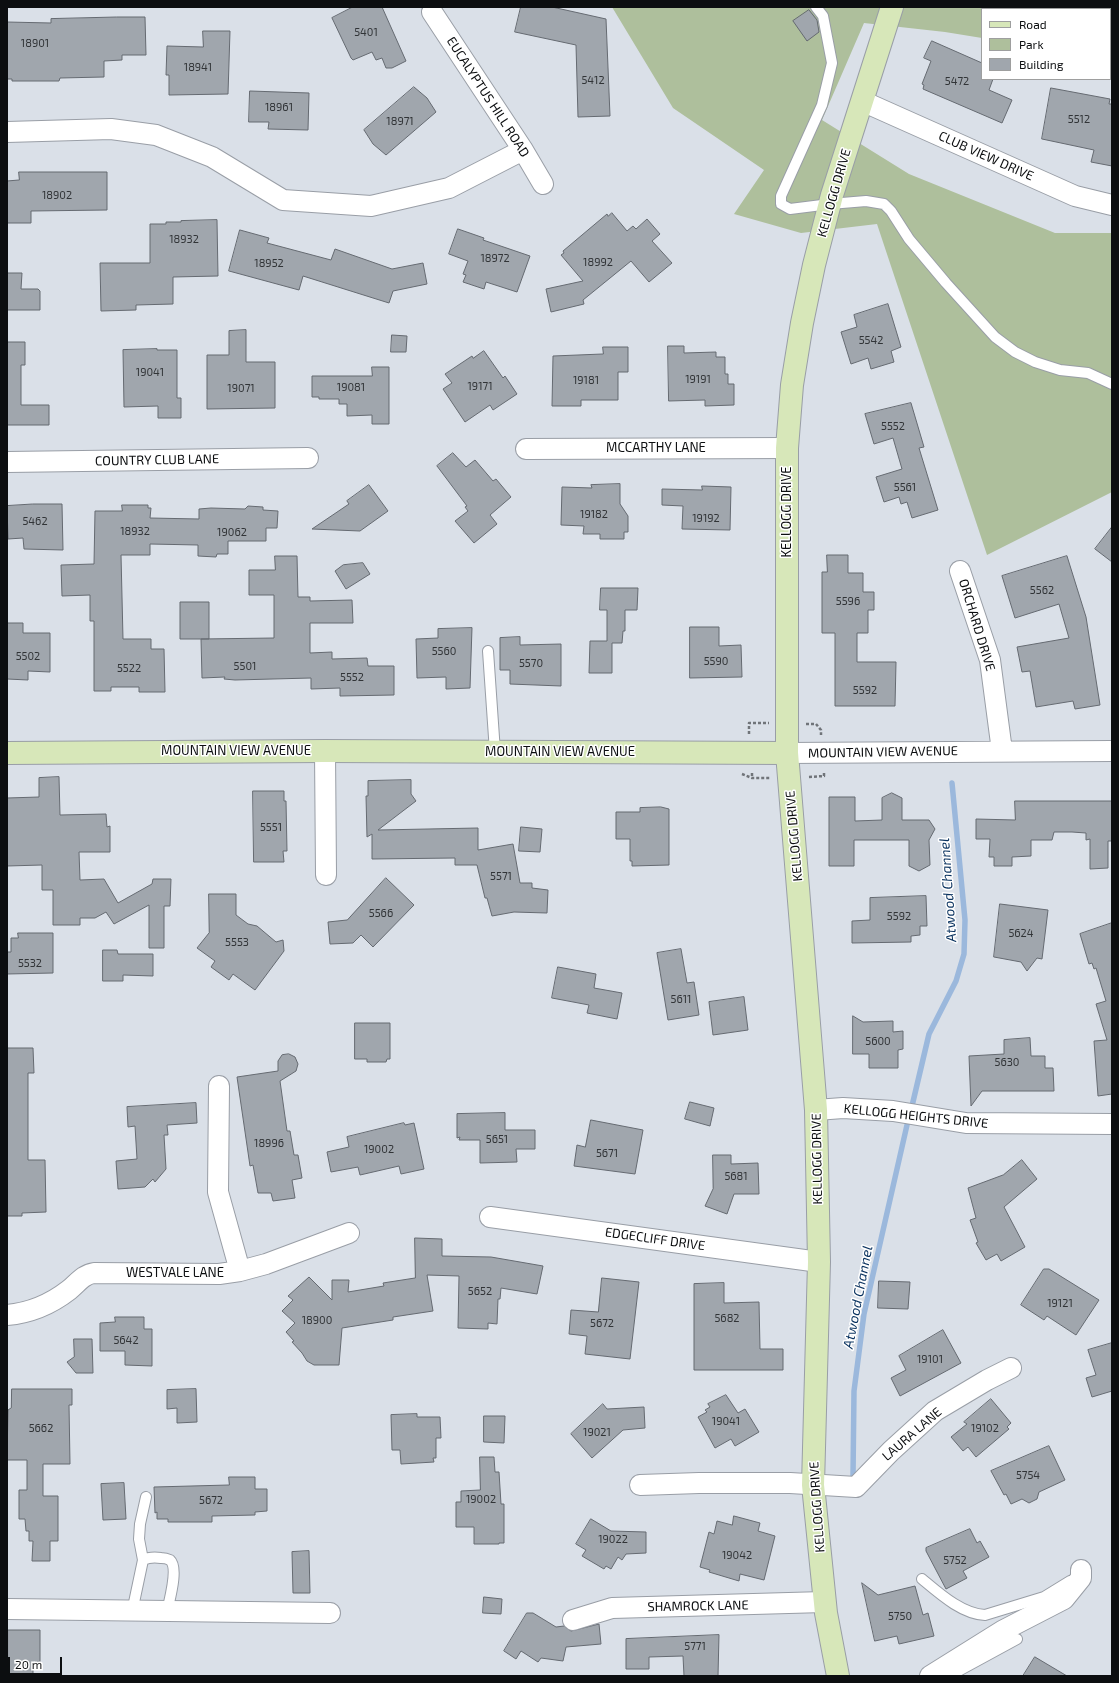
<!DOCTYPE html>
<style>
body{margin:0}
#map{position:relative;width:1119px;height:1683px;overflow:hidden;background:#dae0e8;font-family:"Exo 2",sans-serif}
canvas{display:block}
.frame{position:absolute;inset:0;border:8px solid #0c0e10;pointer-events:none}
.legend{position:absolute;left:981px;top:8px;width:130px;height:72px;box-sizing:border-box;background:#fff;border:1px solid #9e9f9f;margin:0;padding:5px 7px;list-style:none;font-size:12px;color:#0c0e10}
.legend li{display:flex;align-items:center;gap:8px;height:20px}
.legend b{width:20px;border:1px solid #9e9f9f}
.scale{position:absolute;left:8px;top:1657px;width:54px;height:18px;box-sizing:border-box;border:2px solid #0c0e10;border-top:0;padding-left:5px;font-size:12px;line-height:14px;white-space:nowrap;color:#0c0e10;-webkit-text-stroke:3px #fff;paint-order:stroke}
</style>
<div id="map">
<canvas width="1119" height="1683"></canvas>
<div class="frame"></div>
<ul class="legend">
<li><b style="height:5px;background:#d7e7b9"></b>Road</li>
<li><b style="height:11px;background:#aebf9c"></b>Park</li>
<li><b style="height:11px;background:#a0a6ad"></b>Building</li>
</ul>
<div class="scale">20 m</div>
</div>
<script>
const ctx = document.querySelector('canvas').getContext('2d');
ctx.lineJoin = 'round';
function paint(path, color) {
  ctx.fillStyle = color;
  ctx.fill(path, 'evenodd');
}
function trace(path, color, width, dash) {
  ctx.strokeStyle = color;
  ctx.lineWidth = width;
  ctx.lineCap = dash ? 'butt' : 'round';
  ctx.setLineDash(dash || []);
  ctx.stroke(path);
}
function write(font, color, halo, rows, align = 'center') {
  ctx.font = font + ' "Exo 2",sans-serif';
  ctx.lineWidth = 3;
  ctx.setLineDash([]);
  ctx.textBaseline = 'middle';
  ctx.strokeStyle = halo;
  ctx.fillStyle = color;
  for (const [text, x, y, turn = 0] of rows) {
    ctx.save();
    ctx.translate(x, y);
    ctx.rotate((+turn || 0) * Math.PI / 180);
    ctx.textAlign = isNaN(turn) ? turn : align;
    if (halo) ctx.strokeText(text, 0, 0);
    ctx.fillText(text, 0, 0);
    ctx.restore();
  }
}
paint(new Path2D(`
 M 612,7 L 1112,7 L 1112,57 L 1110,57 L 1110,9 L 982,9 L 982,38 L 945,32 L 864,23 L 822,120 L 909,174 L 1055,233 L 1112,233 L 1112,492 L 987,555 L 877,224 L 801,233 L 734,214 L 764,170 L 673,108 Z`), '#aebf9c');
trace(new Path2D(`
 M 912,1106 L 929,1034 L 956,981 L 964,954 L 965,920 L 952,783
 M 853,1476 L 854,1391 L 864,1314 L 907,1125`), '#9bb8dc', 5.5);
const building = new Path2D(`
 M 353,7 L 382,7 L 406,61 L 392,68 L 386,68 L 382,58 L 376,60 L 372,52 L 353,60 L 351,58 L 332,18 Z
 M 521,7 L 552,7 L 606,19 L 610,116 L 578,117 L 576,45 L 515,32 Z
 M 809,10 L 817,20 L 819,32 L 807,41 L 793,21 Z
 M 117,17 L 145,17 L 146,55 L 122,55 L 122,60 L 104,61 L 104,77 L 60,78 L 59,81 L 12,81 L 12,79 L 7,79 L 7,22 L 51,23 L 51,19 Z
 M 203,31 L 230,31 L 228,94 L 169,95 L 169,75 L 166,75 L 167,46 L 203,47 Z
 M 932,41 L 982,63 L 982,79 L 993,79 L 989,90 L 1012,100 L 1002,123 L 923,89 L 924,85 L 922,84 L 931,61 L 924,58 Z
 M 414,87 L 427,98 L 436,112 L 386,155 L 373,144 L 364,130 Z
 M 1051,88 L 1110,99 L 1109,104 L 1112,104 L 1112,166 L 1091,162 L 1094,150 L 1042,139 Z
 M 250,91 L 309,93 L 308,130 L 268,129 L 269,122 L 249,122 Z
 M 19,172 L 107,172 L 107,210 L 31,211 L 31,223 L 7,223 L 7,181 L 19,180 Z
 M 612,213 L 627,231 L 633,226 L 636,229 L 647,219 L 660,234 L 652,241 L 672,263 L 649,282 L 631,261 L 583,300 L 584,304 L 551,312 L 546,289 L 583,281 L 561,255 L 564,253 L 563,251 L 607,214 L 608,216 Z
 M 217,220 L 218,276 L 173,277 L 173,304 L 136,305 L 136,310 L 101,311 L 100,263 L 150,263 L 150,224 L 166,224 L 166,222 L 181,222 L 181,221 Z
 M 458,229 L 484,238 L 483,240 L 530,256 L 517,292 L 486,282 L 484,289 L 463,282 L 466,275 L 463,274 L 468,261 L 449,254 Z
 M 240,230 L 269,238 L 267,243 L 331,260 L 335,249 L 392,269 L 423,263 L 427,284 L 393,291 L 389,303 L 303,276 L 299,290 L 229,271 Z
 M 7,273 L 22,273 L 21,289 L 38,289 L 40,291 L 40,310 L 7,310 Z
 M 888,304 L 901,347 L 891,351 L 894,362 L 871,369 L 868,358 L 851,364 L 841,332 L 857,327 L 854,315 Z
 M 246,330 L 246,362 L 275,362 L 275,408 L 207,409 L 207,355 L 229,355 L 229,331 Z
 M 392,335 L 407,336 L 406,352 L 391,352 Z
 M 7,342 L 25,342 L 25,365 L 21,365 L 21,405 L 49,405 L 49,425 L 7,425 Z
 M 668,346 L 684,346 L 684,353 L 716,352 L 716,357 L 725,357 L 725,374 L 728,374 L 728,384 L 734,384 L 734,405 L 705,406 L 705,400 L 669,401 Z
 M 603,347 L 628,347 L 628,372 L 618,372 L 618,400 L 581,400 L 581,406 L 552,406 L 553,356 L 603,354 Z
 M 157,349 L 157,350 L 177,350 L 177,398 L 181,398 L 181,418 L 158,418 L 158,406 L 124,407 L 123,350 Z
 M 484,351 L 503,378 L 505,376 L 517,394 L 493,410 L 490,405 L 465,422 L 443,389 L 452,383 L 445,374 L 472,356 L 473,358 Z
 M 372,367 L 389,367 L 389,424 L 372,424 L 372,415 L 347,416 L 347,404 L 339,404 L 339,399 L 319,399 L 319,397 L 312,397 L 312,376 L 372,376 Z
 M 911,403 L 924,447 L 919,448 L 938,510 L 912,518 L 907,502 L 901,504 L 899,497 L 884,502 L 876,477 L 902,469 L 893,438 L 874,444 L 865,414 Z
 M 453,453 L 466,467 L 475,460 L 493,481 L 496,479 L 511,497 L 490,515 L 497,524 L 474,543 L 455,521 L 468,511 L 465,507 L 467,506 L 437,466 Z
 M 620,484 L 620,504 L 628,516 L 628,532 L 624,532 L 624,539 L 600,539 L 600,534 L 583,534 L 584,526 L 561,525 L 562,487 L 592,488 L 591,485 Z
 M 369,485 L 388,511 L 360,531 L 312,529 L 349,504 L 347,501 Z
 M 702,486 L 731,487 L 730,530 L 682,529 L 683,506 L 662,505 L 662,489 L 702,490 Z
 M 33,504 L 62,504 L 63,550 L 24,549 L 23,538 L 8,539 L 7,506 Z
 M 122,505 L 148,505 L 148,508 L 151,508 L 150,518 L 199,519 L 199,509 L 211,508 L 245,509 L 248,506 L 263,507 L 263,510 L 278,511 L 277,528 L 266,528 L 266,541 L 228,541 L 228,554 L 217,554 L 216,557 L 198,556 L 198,545 L 150,544 L 150,555 L 121,555 L 123,639 L 151,639 L 151,649 L 164,649 L 165,692 L 139,692 L 139,687 L 111,687 L 111,691 L 94,691 L 94,621 L 90,621 L 90,595 L 62,596 L 61,565 L 94,564 L 95,511 L 122,511 Z
 M 1112,527 L 1112,562 L 1095,549 Z
 M 827,555 L 848,555 L 848,573 L 863,573 L 863,592 L 874,592 L 874,610 L 868,610 L 868,633 L 857,633 L 857,662 L 896,662 L 895,706 L 835,706 L 835,633 L 822,633 L 822,572 L 827,572 Z
 M 275,556 L 297,556 L 298,597 L 310,597 L 310,601 L 352,600 L 353,623 L 310,623 L 310,653 L 332,652 L 332,659 L 367,658 L 368,666 L 394,666 L 394,695 L 340,696 L 340,688 L 311,689 L 311,678 L 235,680 L 224,679 L 225,677 L 202,678 L 201,639 L 180,639 L 180,602 L 209,602 L 209,639 L 201,639 L 274,638 L 274,595 L 249,595 L 249,570 L 275,570 Z
 M 1067,556 L 1086,617 L 1100,705 L 1075,709 L 1073,701 L 1036,707 L 1030,671 L 1022,672 L 1017,647 L 1069,638 L 1059,604 L 1015,618 L 1002,576 Z
 M 363,563 L 370,574 L 346,589 L 335,571 L 343,565 Z
 M 601,588 L 638,588 L 637,610 L 625,610 L 625,631 L 623,631 L 622,643 L 612,643 L 612,673 L 589,673 L 590,641 L 607,641 L 607,610 L 600,610 Z
 M 7,623 L 23,623 L 23,633 L 50,633 L 50,672 L 28,671 L 28,680 L 7,679 Z
 M 690,627 L 719,627 L 719,646 L 741,645 L 742,677 L 690,678 Z
 M 472,628 L 470,688 L 446,689 L 446,677 L 417,678 L 416,639 L 438,638 L 438,629 Z
 M 520,637 L 520,645 L 561,644 L 561,686 L 510,684 L 510,670 L 500,670 L 500,638 Z
 M 59,777 L 60,815 L 106,814 L 107,827 L 110,826 L 110,852 L 79,852 L 80,880 L 104,879 L 118,903 L 152,884 L 153,879 L 171,879 L 170,906 L 164,906 L 164,948 L 149,948 L 149,905 L 114,924 L 106,912 L 95,918 L 80,918 L 80,925 L 53,925 L 53,890 L 42,890 L 42,865 L 7,866 L 7,798 L 39,797 L 39,778 Z
 M 411,780 L 411,794 L 416,801 L 378,830 L 478,828 L 478,850 L 513,844 L 520,883 L 532,883 L 532,888 L 548,890 L 547,913 L 514,912 L 492,916 L 487,898 L 485,898 L 477,865 L 455,865 L 455,858 L 372,859 L 372,834 L 367,837 L 366,796 L 368,796 L 368,781 Z
 M 253,791 L 284,791 L 284,801 L 286,801 L 287,851 L 283,851 L 284,862 L 254,862 Z
 M 892,793 L 902,798 L 902,820 L 929,820 L 935,829 L 929,840 L 930,865 L 919,871 L 909,866 L 909,840 L 854,840 L 854,866 L 829,866 L 829,797 L 855,797 L 855,821 L 882,820 L 882,798 Z
 M 1015,801 L 1112,801 L 1112,841 L 1108,841 L 1108,868 L 1090,869 L 1090,839 L 1086,840 L 1086,833 L 1072,832 L 1054,832 L 1052,840 L 1031,840 L 1031,856 L 1012,857 L 1012,866 L 994,866 L 994,857 L 989,857 L 990,839 L 976,839 L 976,819 L 1015,820 Z
 M 661,807 L 669,809 L 669,865 L 632,866 L 632,861 L 630,861 L 630,839 L 616,839 L 616,812 L 640,812 L 640,808 Z
 M 521,827 L 542,829 L 540,852 L 519,851 Z
 M 386,878 L 414,905 L 373,947 L 361,935 L 353,943 L 330,944 L 328,922 L 347,920 Z
 M 209,894 L 236,894 L 236,915 L 248,924 L 257,926 L 276,942 L 283,940 L 284,951 L 255,990 L 233,974 L 229,980 L 211,967 L 215,961 L 197,948 L 209,933 Z
 M 926,896 L 927,926 L 920,926 L 920,935 L 911,936 L 911,942 L 852,943 L 852,921 L 870,920 L 870,898 Z
 M 1000,904 L 1048,910 L 1042,959 L 1037,958 L 1027,971 L 1021,962 L 994,957 Z
 M 1112,923 L 1112,1094 L 1098,1096 L 1094,1041 L 1107,1040 L 1096,1004 L 1106,1001 L 1096,968 L 1094,969 L 1092,963 L 1089,964 L 1080,934 Z
 M 18,933 L 53,933 L 53,973 L 7,974 L 7,952 L 11,952 L 11,938 L 18,938 Z
 M 681,949 L 687,983 L 694,982 L 699,1015 L 668,1020 L 657,953 Z
 M 103,950 L 117,950 L 118,954 L 153,954 L 153,976 L 123,975 L 123,981 L 103,981 Z
 M 558,967 L 596,974 L 594,988 L 622,993 L 617,1019 L 587,1013 L 589,1005 L 552,998 Z
 M 744,997 L 748,1030 L 713,1035 L 709,1002 Z
 M 853,1016 L 863,1022 L 893,1021 L 893,1032 L 903,1031 L 903,1049 L 898,1050 L 898,1068 L 869,1068 L 869,1054 L 853,1054 Z
 M 355,1023 L 390,1023 L 390,1059 L 387,1059 L 386,1062 L 367,1062 L 367,1059 L 355,1059 Z
 M 1030,1038 L 1031,1056 L 1045,1056 L 1045,1068 L 1053,1068 L 1054,1091 L 982,1091 L 971,1106 L 969,1056 L 1004,1054 L 1004,1040 Z
 M 7,1048 L 33,1048 L 34,1073 L 28,1073 L 28,1160 L 45,1160 L 46,1212 L 22,1213 L 22,1216 L 7,1216 Z
 M 289,1054 L 295,1057 L 298,1064 L 296,1071 L 280,1081 L 287,1131 L 290,1131 L 294,1155 L 298,1155 L 302,1178 L 292,1180 L 295,1198 L 273,1201 L 271,1193 L 258,1193 L 253,1165 L 250,1166 L 237,1077 L 278,1071 L 278,1061 L 282,1055 Z
 M 690,1102 L 714,1108 L 710,1126 L 685,1119 Z
 M 196,1103 L 197,1123 L 167,1125 L 168,1135 L 164,1135 L 166,1169 L 155,1182 L 153,1179 L 145,1187 L 118,1189 L 116,1161 L 137,1159 L 135,1126 L 128,1127 L 127,1107 Z
 M 505,1113 L 505,1130 L 535,1130 L 535,1149 L 516,1149 L 517,1162 L 480,1163 L 480,1140 L 459,1140 L 460,1137 L 457,1138 L 457,1114 Z
 M 591,1120 L 643,1130 L 635,1174 L 574,1166 L 577,1145 L 585,1147 Z
 M 404,1123 L 405,1125 L 414,1123 L 424,1169 L 401,1174 L 399,1166 L 360,1175 L 358,1167 L 331,1172 L 327,1152 L 349,1147 L 347,1137 Z
 M 713,1155 L 731,1155 L 731,1164 L 758,1163 L 759,1194 L 734,1194 L 727,1214 L 705,1206 L 713,1189 Z
 M 1022,1160 L 1037,1179 L 1004,1207 L 1025,1247 L 1001,1261 L 997,1254 L 986,1260 L 976,1243 L 978,1242 L 970,1220 L 976,1218 L 968,1188 L 1003,1175 Z
 M 415,1238 L 442,1239 L 442,1256 L 491,1257 L 543,1266 L 537,1294 L 501,1288 L 500,1299 L 498,1299 L 497,1324 L 488,1323 L 488,1329 L 458,1328 L 459,1276 L 427,1275 L 433,1311 L 393,1317 L 393,1320 L 342,1328 L 339,1365 L 314,1365 L 307,1361 L 302,1353 L 292,1342 L 294,1341 L 286,1332 L 295,1323 L 282,1311 L 293,1300 L 288,1296 L 309,1277 L 332,1300 L 332,1280 L 349,1280 L 348,1292 L 384,1286 L 383,1283 L 415,1278 Z
 M 1044,1269 L 1049,1269 L 1099,1300 L 1076,1335 L 1047,1316 L 1044,1320 L 1021,1305 Z
 M 602,1278 L 639,1282 L 630,1359 L 585,1354 L 587,1336 L 569,1334 L 571,1310 L 598,1312 Z
 M 879,1281 L 910,1282 L 908,1309 L 878,1308 Z
 M 724,1283 L 724,1303 L 759,1302 L 760,1349 L 783,1349 L 783,1370 L 694,1370 L 694,1284 Z
 M 115,1317 L 144,1317 L 144,1329 L 152,1329 L 152,1366 L 125,1365 L 125,1351 L 100,1351 L 100,1323 L 115,1322 Z
 M 943,1330 L 961,1363 L 900,1396 L 891,1378 L 906,1370 L 899,1356 Z
 M 74,1339 L 92,1339 L 93,1373 L 76,1373 L 67,1362 L 74,1357 Z
 M 1112,1343 L 1112,1391 L 1092,1397 L 1086,1378 L 1096,1375 L 1088,1350 Z
 M 12,1389 L 72,1389 L 72,1405 L 69,1405 L 70,1464 L 43,1464 L 43,1496 L 58,1496 L 58,1541 L 50,1541 L 50,1561 L 32,1561 L 33,1541 L 29,1541 L 29,1531 L 26,1531 L 25,1519 L 19,1519 L 19,1490 L 27,1490 L 27,1460 L 7,1460 L 8,1410 L 11,1408 Z
 M 196,1389 L 197,1422 L 177,1423 L 177,1408 L 167,1409 L 167,1390 Z
 M 726,1395 L 738,1413 L 745,1409 L 759,1432 L 735,1446 L 731,1439 L 715,1448 L 698,1417 L 707,1412 L 705,1410 L 710,1407 L 708,1404 Z
 M 991,1399 L 1011,1423 L 1007,1427 L 1009,1429 L 976,1457 L 968,1447 L 963,1451 L 951,1437 L 967,1424 L 964,1422 Z
 M 603,1404 L 607,1409 L 644,1407 L 645,1428 L 623,1430 L 592,1458 L 571,1434 Z
 M 417,1414 L 417,1417 L 440,1417 L 441,1438 L 436,1438 L 436,1458 L 433,1458 L 434,1462 L 401,1464 L 400,1450 L 392,1450 L 391,1415 Z
 M 484,1416 L 505,1416 L 504,1443 L 484,1442 Z
 M 1049,1446 L 1065,1480 L 1039,1492 L 1037,1499 L 1029,1503 L 1022,1499 L 1011,1504 L 1006,1494 L 1004,1495 L 991,1471 Z
 M 480,1457 L 494,1457 L 495,1472 L 499,1472 L 501,1504 L 504,1504 L 504,1543 L 499,1543 L 499,1544 L 474,1544 L 474,1527 L 456,1527 L 456,1502 L 461,1502 L 461,1491 L 480,1490 Z
 M 229,1477 L 255,1477 L 255,1489 L 267,1489 L 267,1511 L 255,1512 L 255,1515 L 212,1516 L 212,1522 L 168,1522 L 168,1519 L 157,1519 L 157,1512 L 155,1513 L 154,1487 L 229,1485 Z
 M 124,1483 L 126,1519 L 103,1520 L 101,1484 Z
 M 734,1516 L 760,1523 L 758,1531 L 775,1536 L 764,1580 L 740,1574 L 739,1581 L 709,1572 L 710,1570 L 700,1567 L 709,1532 L 714,1534 L 717,1521 L 732,1525 Z
 M 591,1519 L 611,1531 L 646,1532 L 646,1553 L 626,1554 L 622,1560 L 618,1557 L 611,1569 L 606,1566 L 604,1569 L 582,1556 L 586,1550 L 576,1544 Z
 M 970,1529 L 977,1543 L 980,1541 L 989,1557 L 963,1571 L 967,1578 L 946,1589 L 926,1551 L 926,1548 Z
 M 309,1551 L 310,1593 L 293,1593 L 292,1552 Z
 M 862,1583 L 878,1595 L 915,1586 L 923,1615 L 928,1613 L 934,1636 L 899,1644 L 897,1636 L 875,1641 Z
 M 484,1597 L 502,1599 L 501,1614 L 483,1613 Z
 M 527,1613 L 533,1613 L 556,1627 L 564,1626 L 571,1631 L 599,1624 L 601,1644 L 566,1647 L 563,1661 L 541,1658 L 538,1662 L 521,1651 L 516,1659 L 504,1651 Z
 M 8,1630 L 40,1630 L 40,1666 L 33,1666 L 33,1676 L 8,1676 Z
 M 719,1635 L 718,1676 L 684,1676 L 683,1656 L 649,1657 L 649,1669 L 626,1669 L 626,1639 Z
 M 1035,1657 L 1067,1676 L 1023,1676 Z`);
paint(building, '#a0a6ad');
trace(building, '#656a71', 1);
const lane = new Path2D(`
 M 816,7 L 823,16 L 832,63 L 822,105 L 781,196 L 781,204 L 790,209 L 830,204 L 866,201 L 884,204 L 891,211 L 909,239 L 946,283 L 995,337 L 1015,352 L 1035,362 L 1060,370 L 1088,373 L 1112,384
 M 488,651 L 495,752
 M 143,1560 C 149,1557 154,1557 161,1558 C 163,1558 168,1559 170,1560 C 179,1568 169,1601 167,1612
 M 922,1579 C 940,1594 962,1614 985,1615 L 1044,1597 L 1070,1581
 M 132,1612 L 143,1560 L 139,1539 L 140,1524 L 146,1497
 M 949,1676 L 1017,1639`);
const street = new Path2D(`
 M 432,12 L 523,150 L 543,184
 M 862,101 L 1075,196 L 1112,205
 M 7,132 L 111,129 L 156,135 L 212,157 L 283,200 L 371,206 L 449,188 L 523,150
 M 526,449 L 787,448
 M 7,462 L 308,458
 M 960,571 L 990,660 L 1002,751
 M 325,751 L 326,875
 M 787,753 L 1112,751
 M 219,1086 L 218,1192 L 240,1271
 M 816,1110 L 843,1108 L 893,1111 L 966,1123 L 1112,1124
 M 490,1217 L 819,1262
 M 7,1315 C 30,1313 51,1304 69,1290 C 78,1283 82,1275 94,1273 L 219,1274 L 240,1271 L 266,1264 L 349,1233
 M 640,1485 L 699,1483 L 790,1483 L 856,1487 L 891,1451 L 935,1411 L 987,1380 L 1011,1368
 M 7,1609 L 330,1613
 M 573,1620 L 612,1608 L 824,1602
 M 930,1676 L 1002,1631 L 1064,1599 L 1081,1578 L 1081,1570`);
const secondary = new Path2D(`
 M 7,753 L 325,751 L 787,753
 M 838,1676 L 826,1613 L 813,1485 L 819,1262 L 816,1110 L 787,753 L 787,448 L 792,385 L 802,323 L 814,265 L 832,195 L 892,7`);
trace(lane, '#999ea6', 12);
trace(street, '#999ea6', 22);
trace(secondary, '#999ea6', 24);
trace(new Path2D(`
 M 806,724 L 816,724 L 821,730 L 821,735
 M 749,734 L 749,723 L 769,723
 M 752,773 L 752,778
 M 742,774 L 752,778 L 770,778
 M 809,777 L 824,776 L 824,772`), '#707479', 2.5, [3, 2]);
trace(lane, '#fff', 10);
trace(street, '#fff', 20);
trace(secondary, '#d7e7b9', 22);
write('11px', '#313437', null, [
 ["5401",366,32],
 ["18901",35,43],
 ["18941",198,67],
 ["5412",593,80],
 ["5472",957,81],
 ["18961",279,107],
 ["5512",1079,119],
 ["18971",400,121],
 ["18902",57,195],
 ["18932",184,239],
 ["18972",495,258],
 ["18992",598,262],
 ["18952",269,263],
 ["5542",871,340],
 ["19041",150,372],
 ["19191",698,379],
 ["19181",586,380],
 ["19171",480,386],
 ["19081",351,387],
 ["19071",241,388],
 ["5552",893,426],
 ["5561",905,487],
 ["19182",594,514],
 ["19192",706,518],
 ["5462",35,521],
 ["18932",135,531],
 ["19062",232,532],
 ["5562",1042,590],
 ["5596",848,601],
 ["5560",444,651],
 ["5502",28,656],
 ["5590",716,661],
 ["5570",531,663],
 ["5501",245,666],
 ["5522",129,668],
 ["5552",352,677],
 ["5592",865,690],
 ["5551",271,827],
 ["5571",501,876],
 ["5566",381,913],
 ["5592",899,916],
 ["5624",1021,933],
 ["5553",237,942],
 ["5532",30,963],
 ["5611",681,999],
 ["5600",878,1041],
 ["5630",1007,1062],
 ["5651",497,1139],
 ["18996",269,1143],
 ["19002",379,1149],
 ["5671",607,1153],
 ["5681",736,1176],
 ["5652",480,1291],
 ["19121",1060,1303],
 ["5682",727,1318],
 ["18900",317,1320],
 ["5672",602,1323],
 ["5642",126,1340],
 ["19101",930,1359],
 ["19041",726,1421],
 ["5662",41,1428],
 ["19102",985,1428],
 ["19021",597,1432],
 ["5754",1028,1475],
 ["19002",481,1499],
 ["5672",211,1500],
 ["19022",613,1539],
 ["19042",737,1555],
 ["5752",955,1560],
 ["5750",900,1616],
 ["5771",695,1646]
]);
write('13px', '#0c0e10', '#fff', [
 ["EUCALYPTUS HILL ROAD",488,97,57],
 ["CLUB VIEW DRIVE",986,156,24],
 ["KELLOGG DRIVE",834,193,-74],
 ["MCCARTHY LANE",656,448],
 ["COUNTRY CLUB LANE",157,460,-1],
 ["KELLOGG DRIVE",787,512,-90],
 ["ORCHARD DRIVE",977,625,73],
 ["MOUNTAIN VIEW AVENUE",236,751],
 ["MOUNTAIN VIEW AVENUE",560,752],
 ["MOUNTAIN VIEW AVENUE",883,752,-1],
 ["KELLOGG DRIVE",794,836,-95],
 ["KELLOGG HEIGHTS DRIVE",916,1116,6],
 ["KELLOGG DRIVE",817,1159,-91],
 ["EDGECLIFF DRIVE",655,1239,8],
 ["WESTVALE LANE",175,1273],
 ["LAURA LANE",912,1434,-41],
 ["KELLOGG DRIVE",817,1507,-94],
 ["SHAMROCK LANE",698,1606,-1]
]);
write('italic 14px', '#08315e', '#fff', [
 ["Atwood Channel",948,890,-94],
 ["Atwood Channel",858,1297,-79]
]);
</script>
